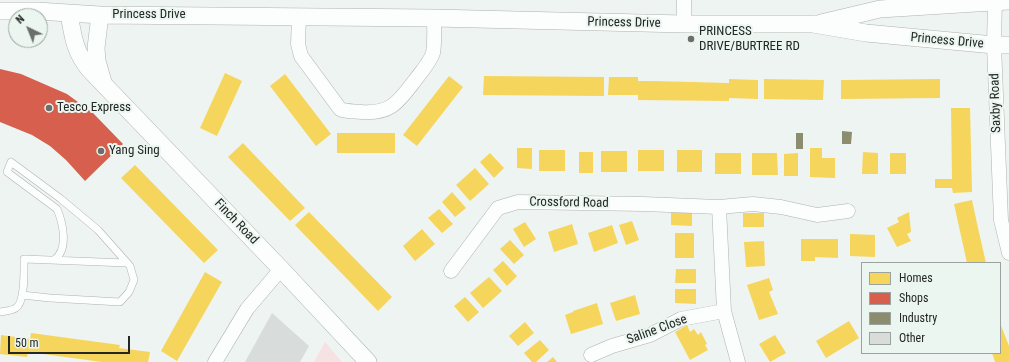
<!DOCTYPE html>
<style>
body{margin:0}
#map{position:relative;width:1009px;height:362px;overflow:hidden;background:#eef4f1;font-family:"Roboto Condensed",sans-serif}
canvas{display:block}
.legend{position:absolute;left:861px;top:262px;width:140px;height:92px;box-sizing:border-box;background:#ecf6f1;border:1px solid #9ca39f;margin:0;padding:5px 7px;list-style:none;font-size:12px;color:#232725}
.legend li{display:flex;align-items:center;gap:8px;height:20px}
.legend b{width:20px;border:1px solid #9ca39f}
.north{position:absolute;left:8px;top:8px;width:40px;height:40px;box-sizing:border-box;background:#ecf6f1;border:1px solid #9ca39f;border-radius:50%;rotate:317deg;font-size:11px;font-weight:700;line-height:16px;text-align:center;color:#232725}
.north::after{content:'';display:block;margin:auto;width:14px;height:18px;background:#6a6f6c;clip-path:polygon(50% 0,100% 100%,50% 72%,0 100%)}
.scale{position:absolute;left:8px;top:336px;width:122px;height:18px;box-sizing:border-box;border:2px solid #232725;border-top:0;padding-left:5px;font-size:12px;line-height:14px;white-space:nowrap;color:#232725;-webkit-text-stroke:3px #ecf6f1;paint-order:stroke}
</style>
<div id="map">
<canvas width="1009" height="362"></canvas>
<ul class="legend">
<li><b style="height:11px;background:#f6d55c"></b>Homes</li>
<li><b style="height:11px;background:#d6604d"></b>Shops</li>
<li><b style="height:11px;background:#8c8c6e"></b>Industry</li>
<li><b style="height:11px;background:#d8dcda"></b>Other</li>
</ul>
<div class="north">N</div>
<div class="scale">50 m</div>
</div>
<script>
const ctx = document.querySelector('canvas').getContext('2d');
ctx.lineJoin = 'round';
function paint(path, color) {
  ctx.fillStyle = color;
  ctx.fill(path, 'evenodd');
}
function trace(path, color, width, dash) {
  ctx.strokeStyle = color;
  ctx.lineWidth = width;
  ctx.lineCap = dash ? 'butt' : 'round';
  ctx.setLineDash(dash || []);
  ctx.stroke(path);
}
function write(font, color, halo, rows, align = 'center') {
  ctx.font = font + ' "Roboto Condensed",sans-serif';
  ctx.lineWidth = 4;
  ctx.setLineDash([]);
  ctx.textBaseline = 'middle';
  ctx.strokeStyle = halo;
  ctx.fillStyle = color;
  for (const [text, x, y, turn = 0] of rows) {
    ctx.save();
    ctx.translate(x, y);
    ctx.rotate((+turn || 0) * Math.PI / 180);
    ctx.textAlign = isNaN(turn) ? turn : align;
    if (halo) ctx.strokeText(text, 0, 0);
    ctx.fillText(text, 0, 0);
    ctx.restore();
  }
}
paint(new Path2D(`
 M 325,342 L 342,362 L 314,362 Z`), '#f6e2e2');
paint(new Path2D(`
 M 225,73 L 242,81 L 217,136 L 200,128 Z
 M 285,74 L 331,134 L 316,146 L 270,86 Z
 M 449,76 L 463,87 L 417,146 L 403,135 Z
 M 484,76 L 604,77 L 604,96 L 483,95 Z
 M 609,77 L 638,77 L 638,81 L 653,81 L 729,83 L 729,79 L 758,80 L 758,99 L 729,98 L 729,101 L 638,100 L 638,95 L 608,95 Z
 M 764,79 L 824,80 L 823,100 L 764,99 Z
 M 940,79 L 940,98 L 841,99 L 841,80 Z
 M 951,108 L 970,108 L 972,192 L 953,193 L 952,188 L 935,188 L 935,179 L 952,179 Z
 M 337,133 L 395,133 L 395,153 L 337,153 Z
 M 243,143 L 305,208 L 290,221 L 228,157 Z
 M 517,148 L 532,148 L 532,169 L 517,168 Z
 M 810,148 L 822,148 L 822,158 L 835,158 L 835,178 L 810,177 Z
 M 539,150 L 565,150 L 565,171 L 539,171 Z
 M 638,150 L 664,150 L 664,171 L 638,171 Z
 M 677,150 L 702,150 L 702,172 L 677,172 Z
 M 601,151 L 627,151 L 627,172 L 601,172 Z
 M 579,152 L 593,152 L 593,173 L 579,173 Z
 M 863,152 L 878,153 L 878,174 L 862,174 Z
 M 490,153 L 504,168 L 494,178 L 480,162 Z
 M 715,153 L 741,153 L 741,174 L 715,174 Z
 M 752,153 L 777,153 L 778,175 L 752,175 Z
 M 798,153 L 798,176 L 784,176 L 784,154 Z
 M 890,153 L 906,153 L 906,174 L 890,174 Z
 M 135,165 L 218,250 L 204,263 L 121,178 Z
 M 475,168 L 489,184 L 470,201 L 456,185 Z
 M 452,192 L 466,208 L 455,217 L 442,202 Z
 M 972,200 L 978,228 L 986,263 L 967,263 L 954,204 Z
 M 439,209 L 453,224 L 442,233 L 428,218 Z
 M 671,211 L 692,212 L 692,226 L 671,225 Z
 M 309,212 L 392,297 L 378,311 L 295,225 Z
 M 909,212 L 911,232 L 907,234 L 911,241 L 897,247 L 887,228 L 899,222 L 897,218 Z
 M 743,213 L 764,213 L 764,227 L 743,227 Z
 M 632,221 L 639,240 L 626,245 L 619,225 Z
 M 525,222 L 536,239 L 524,247 L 513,229 Z
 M 572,224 L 578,244 L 554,252 L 548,232 Z
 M 612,225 L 618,243 L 594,252 L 588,233 Z
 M 422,229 L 435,244 L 415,261 L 403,246 Z
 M 675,233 L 694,233 L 694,258 L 675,258 Z
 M 850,234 L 875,235 L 875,257 L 850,256 Z
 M 801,239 L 838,239 L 838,258 L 815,257 L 815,261 L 801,261 Z
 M 510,240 L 524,255 L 514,264 L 500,249 Z
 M 764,241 L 765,266 L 746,267 L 744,242 Z
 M 503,261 L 517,276 L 507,286 L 493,270 Z
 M 676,269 L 696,269 L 696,283 L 675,283 Z
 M 205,272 L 222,282 L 177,361 L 161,351 Z
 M 489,277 L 502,291 L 483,308 L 470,293 Z
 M 769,278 L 773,290 L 769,292 L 778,314 L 759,320 L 747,285 Z
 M 675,289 L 696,289 L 696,304 L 675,303 Z
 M 635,295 L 640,314 L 616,321 L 610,303 Z
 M 465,297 L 479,312 L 468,322 L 454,306 Z
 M 597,303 L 603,324 L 571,334 L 565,315 L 573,312 L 573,311 Z
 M 849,321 L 859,338 L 826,358 L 816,341 Z
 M 525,322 L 534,333 L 518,346 L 509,336 Z
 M 1000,323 L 1009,346 L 1009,362 L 995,362 L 992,353 L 1000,353 Z
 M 687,325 L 690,332 L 694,329 L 698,335 L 701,332 L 707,344 L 705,345 L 708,350 L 690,360 L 675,332 Z
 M 31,333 L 120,345 L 119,348 L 150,352 L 148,362 L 102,362 L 28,352 L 27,357 L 0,354 L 1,335 L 30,339 Z
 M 775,335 L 786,353 L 770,362 L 759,344 Z
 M 540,340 L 549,350 L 536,362 L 532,362 L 524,353 Z
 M 553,357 L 557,362 L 547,362 Z`), '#f6d55c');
paint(new Path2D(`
 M 0,69 L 21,74 L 67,94 L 93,113 L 123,144 L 85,181 L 66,160 L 50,146 L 32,135 L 0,122 Z`), '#d6604d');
paint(new Path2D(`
 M 842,131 L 852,132 L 851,144 L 842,144 Z
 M 796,133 L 803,133 L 803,149 L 796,149 Z`), '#8c8c6e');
paint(new Path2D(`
 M 272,313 L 309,346 L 300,362 L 245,362 Z`), '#d8dcda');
const service = new Path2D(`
 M 22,295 L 50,298 L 120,302 L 129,292 L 134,280 L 130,266 L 98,230 L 61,199 L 11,162 L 7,172 L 57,209 C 63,223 69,250 54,260
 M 0,312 C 6,311 14,311 18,306 C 25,297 24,270 24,259 L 127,263`);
const minor = new Path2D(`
 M 995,0 L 994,45 L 1001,220 L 1009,253
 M 299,17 L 298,44 L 301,56 L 340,109 C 347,112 354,111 362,112 C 392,114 399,101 416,79 C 422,71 430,62 433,53 C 435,42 434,29 434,18
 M 684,24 L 684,0
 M 719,207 L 724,311 L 738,362
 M 451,271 L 498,208 L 518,202 L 643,204 L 719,207 L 753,204 L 781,207 L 817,215 L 848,211
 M 591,355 L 612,346 L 650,335 L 681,319 L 724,311
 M 215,362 L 247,309 L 281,269`);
const tertiary = new Path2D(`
 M 0,11 L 37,11 L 100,15 L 434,18 L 684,24 L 813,24 L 866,33 L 994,45 L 1009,45
 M 69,14 C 73,35 74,51 89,69 L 281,269 L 368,362
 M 100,15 L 96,48 L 97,61 L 103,82
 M 821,23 L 880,9 L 1009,1`);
trace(service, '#aeb2b0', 8);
trace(minor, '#aeb2b0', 15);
trace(tertiary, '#aeb2b0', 18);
trace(service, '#fcfdfd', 7);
trace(minor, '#fcfdfd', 14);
trace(tertiary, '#fcfdfd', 17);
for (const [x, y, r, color] of [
 [691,39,4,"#6a6f6c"],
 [49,108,4,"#6a6f6c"],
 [101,151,4,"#6a6f6c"]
]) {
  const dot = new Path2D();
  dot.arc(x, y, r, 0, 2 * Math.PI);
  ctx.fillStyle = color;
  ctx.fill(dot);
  trace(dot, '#ecf6f1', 1.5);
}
write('13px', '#232725', '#ecf6f1', [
 ["Princess Drive",149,15],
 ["Princess Drive",624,23,1],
 ["Princess Drive",947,41,5],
 ["Saxby Road",996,103,-92],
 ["Crossford Road",569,203,1],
 ["Finch Road",236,222,46],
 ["Saline Close",657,330,-20]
]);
write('13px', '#232725', '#ecf6f1', [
 ["PRINCESS",699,32],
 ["DRIVE/BURTREE RD",699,47],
 ["Tesco Express",57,108],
 ["Yang Sing",109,151]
], 'left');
</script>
